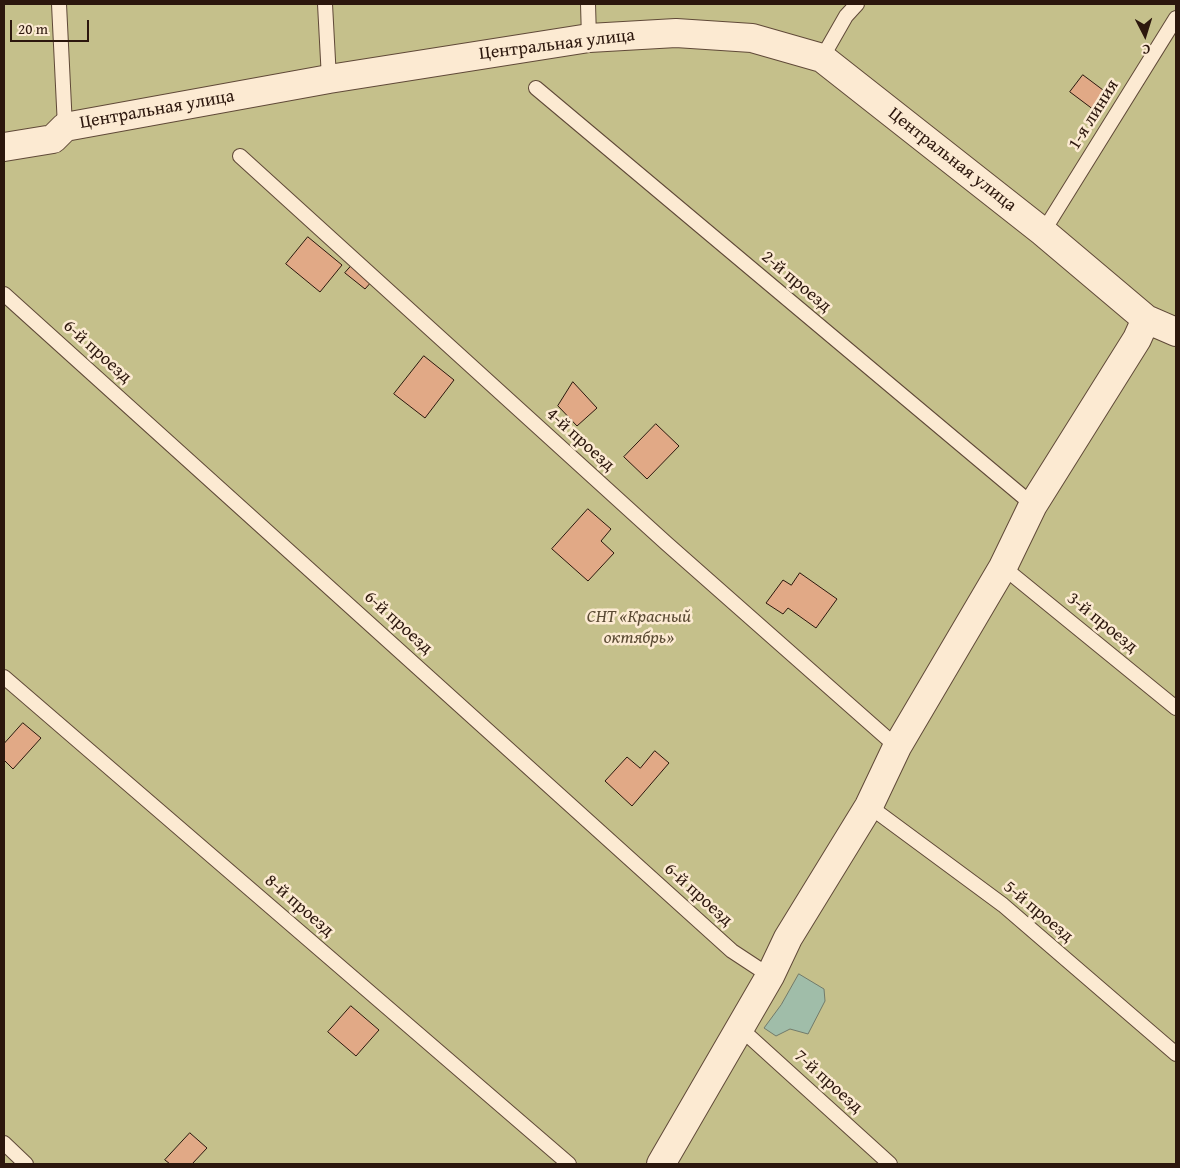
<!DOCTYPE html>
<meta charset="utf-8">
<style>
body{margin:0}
#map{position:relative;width:1180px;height:1168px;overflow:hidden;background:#fbdfb9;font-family:"Gentium Book Plus",serif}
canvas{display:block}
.frame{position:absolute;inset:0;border:5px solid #2c170d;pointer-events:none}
.north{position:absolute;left:1120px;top:10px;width:50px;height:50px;-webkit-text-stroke:4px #fcead2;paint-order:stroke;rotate:175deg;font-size:14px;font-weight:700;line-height:20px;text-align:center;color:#2c170d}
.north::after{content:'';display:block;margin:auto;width:18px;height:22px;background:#2c170d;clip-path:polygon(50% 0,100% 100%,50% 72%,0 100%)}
.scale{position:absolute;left:10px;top:20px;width:79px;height:22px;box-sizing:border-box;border:2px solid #2c170d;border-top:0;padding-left:6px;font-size:15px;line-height:18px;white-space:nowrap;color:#2c170d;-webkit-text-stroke:4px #fcead2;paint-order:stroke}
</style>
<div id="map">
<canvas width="1180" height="1168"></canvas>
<div class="frame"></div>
<div class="north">С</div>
<div class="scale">20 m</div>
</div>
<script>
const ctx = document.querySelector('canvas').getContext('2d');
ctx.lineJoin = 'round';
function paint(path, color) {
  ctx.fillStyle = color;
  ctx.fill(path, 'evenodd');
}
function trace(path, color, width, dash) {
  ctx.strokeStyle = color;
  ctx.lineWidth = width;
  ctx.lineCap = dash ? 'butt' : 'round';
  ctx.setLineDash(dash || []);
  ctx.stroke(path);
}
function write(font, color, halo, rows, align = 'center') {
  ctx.font = font + ' "Gentium Book Plus",serif';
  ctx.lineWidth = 5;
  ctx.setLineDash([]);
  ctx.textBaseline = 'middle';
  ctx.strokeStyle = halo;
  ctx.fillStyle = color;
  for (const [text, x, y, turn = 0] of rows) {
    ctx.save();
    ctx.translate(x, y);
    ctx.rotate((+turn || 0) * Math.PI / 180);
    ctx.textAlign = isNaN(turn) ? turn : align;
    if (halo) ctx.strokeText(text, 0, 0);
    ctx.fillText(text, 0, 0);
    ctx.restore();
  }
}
paint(new Path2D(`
 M 4,4 L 1176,4 L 1176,1164 L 4,1164 Z`), '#c5c08b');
const water = new Path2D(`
 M 799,974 L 824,989 L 825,1001 L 808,1034 L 790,1029 L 776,1036 L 764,1028 L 781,1005 Z`);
paint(water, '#a0bda9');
trace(water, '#727b6b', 1);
const building = new Path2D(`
 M 1083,75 L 1107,93 L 1094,110 L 1070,92 Z
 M 308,237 L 342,265 L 320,292 L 286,264 Z
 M 353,264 L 373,280 L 365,289 L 345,273 Z
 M 424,356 L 454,380 L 425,418 L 394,394 Z
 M 573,382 L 597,408 L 577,426 L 558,406 Z
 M 656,424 L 679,446 L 647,479 L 624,457 Z
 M 588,509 L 611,529 L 601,541 L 614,553 L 588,581 L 552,549 Z
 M 800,573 L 837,599 L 816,628 L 788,608 L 783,614 L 766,603 L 783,580 L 791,585 Z
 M 23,723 L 41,738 L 13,769 L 4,760 L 4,744 Z
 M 655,751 L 669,763 L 632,806 L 605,781 L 627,757 L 640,768 Z
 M 351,1006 L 379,1030 L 356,1056 L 328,1032 Z
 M 190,1133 L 207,1148 L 192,1164 L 170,1164 L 165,1160 Z`);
paint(building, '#e1a986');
trace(building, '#2c170d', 1);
const service = new Path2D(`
 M 59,4 L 65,127
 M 325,4 L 329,79
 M 588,4 L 589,38
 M 822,58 L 846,16 L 857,4
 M 536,88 L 1033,505
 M 240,156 L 666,543 L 897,747
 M 1043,232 L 1176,18
 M 4,294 L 732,951 L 770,976
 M 1003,567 L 1176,708
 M 4,677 L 569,1164
 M 869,806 L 1003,905 L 1176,1054
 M 740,1028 L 890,1164
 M 4,1143 L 26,1164`);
const minor = new Path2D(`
 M 4,147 L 53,139 L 65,127 L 329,79 L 589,38 L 676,33 L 752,38 L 822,58 L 1043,232 L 1146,319 L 1176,332
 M 661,1164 L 770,976 L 788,938 L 869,806 L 897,747 L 1003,567 L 1033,505 L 1137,339 L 1146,319`);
trace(service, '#604938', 16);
trace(minor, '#604938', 30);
trace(service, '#fcead2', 14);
trace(minor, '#fcead2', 28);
write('18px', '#2c170d', '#fcead2', [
 ["Центральная улица",557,45,-7],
 ["Центральная улица",157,110,-10],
 ["1-я линия",1094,115,-58],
 ["Центральная улица",952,160,38],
 ["2-й проезд",796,282,40],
 ["6-й проезд",97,352,42],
 ["4-й проезд",580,440,42],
 ["6-й проезд",398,623,42],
 ["3-й проезд",1102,623,39],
 ["6-й проезд",698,895,42],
 ["8-й проезд",299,906,41],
 ["5-й проезд",1038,912,40],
 ["7-й проезд",828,1082,42]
]);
write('italic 18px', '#5a4a33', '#fcead2', [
 ["СНТ «Красный",639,617],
 ["октябрь»",639,638]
]);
</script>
